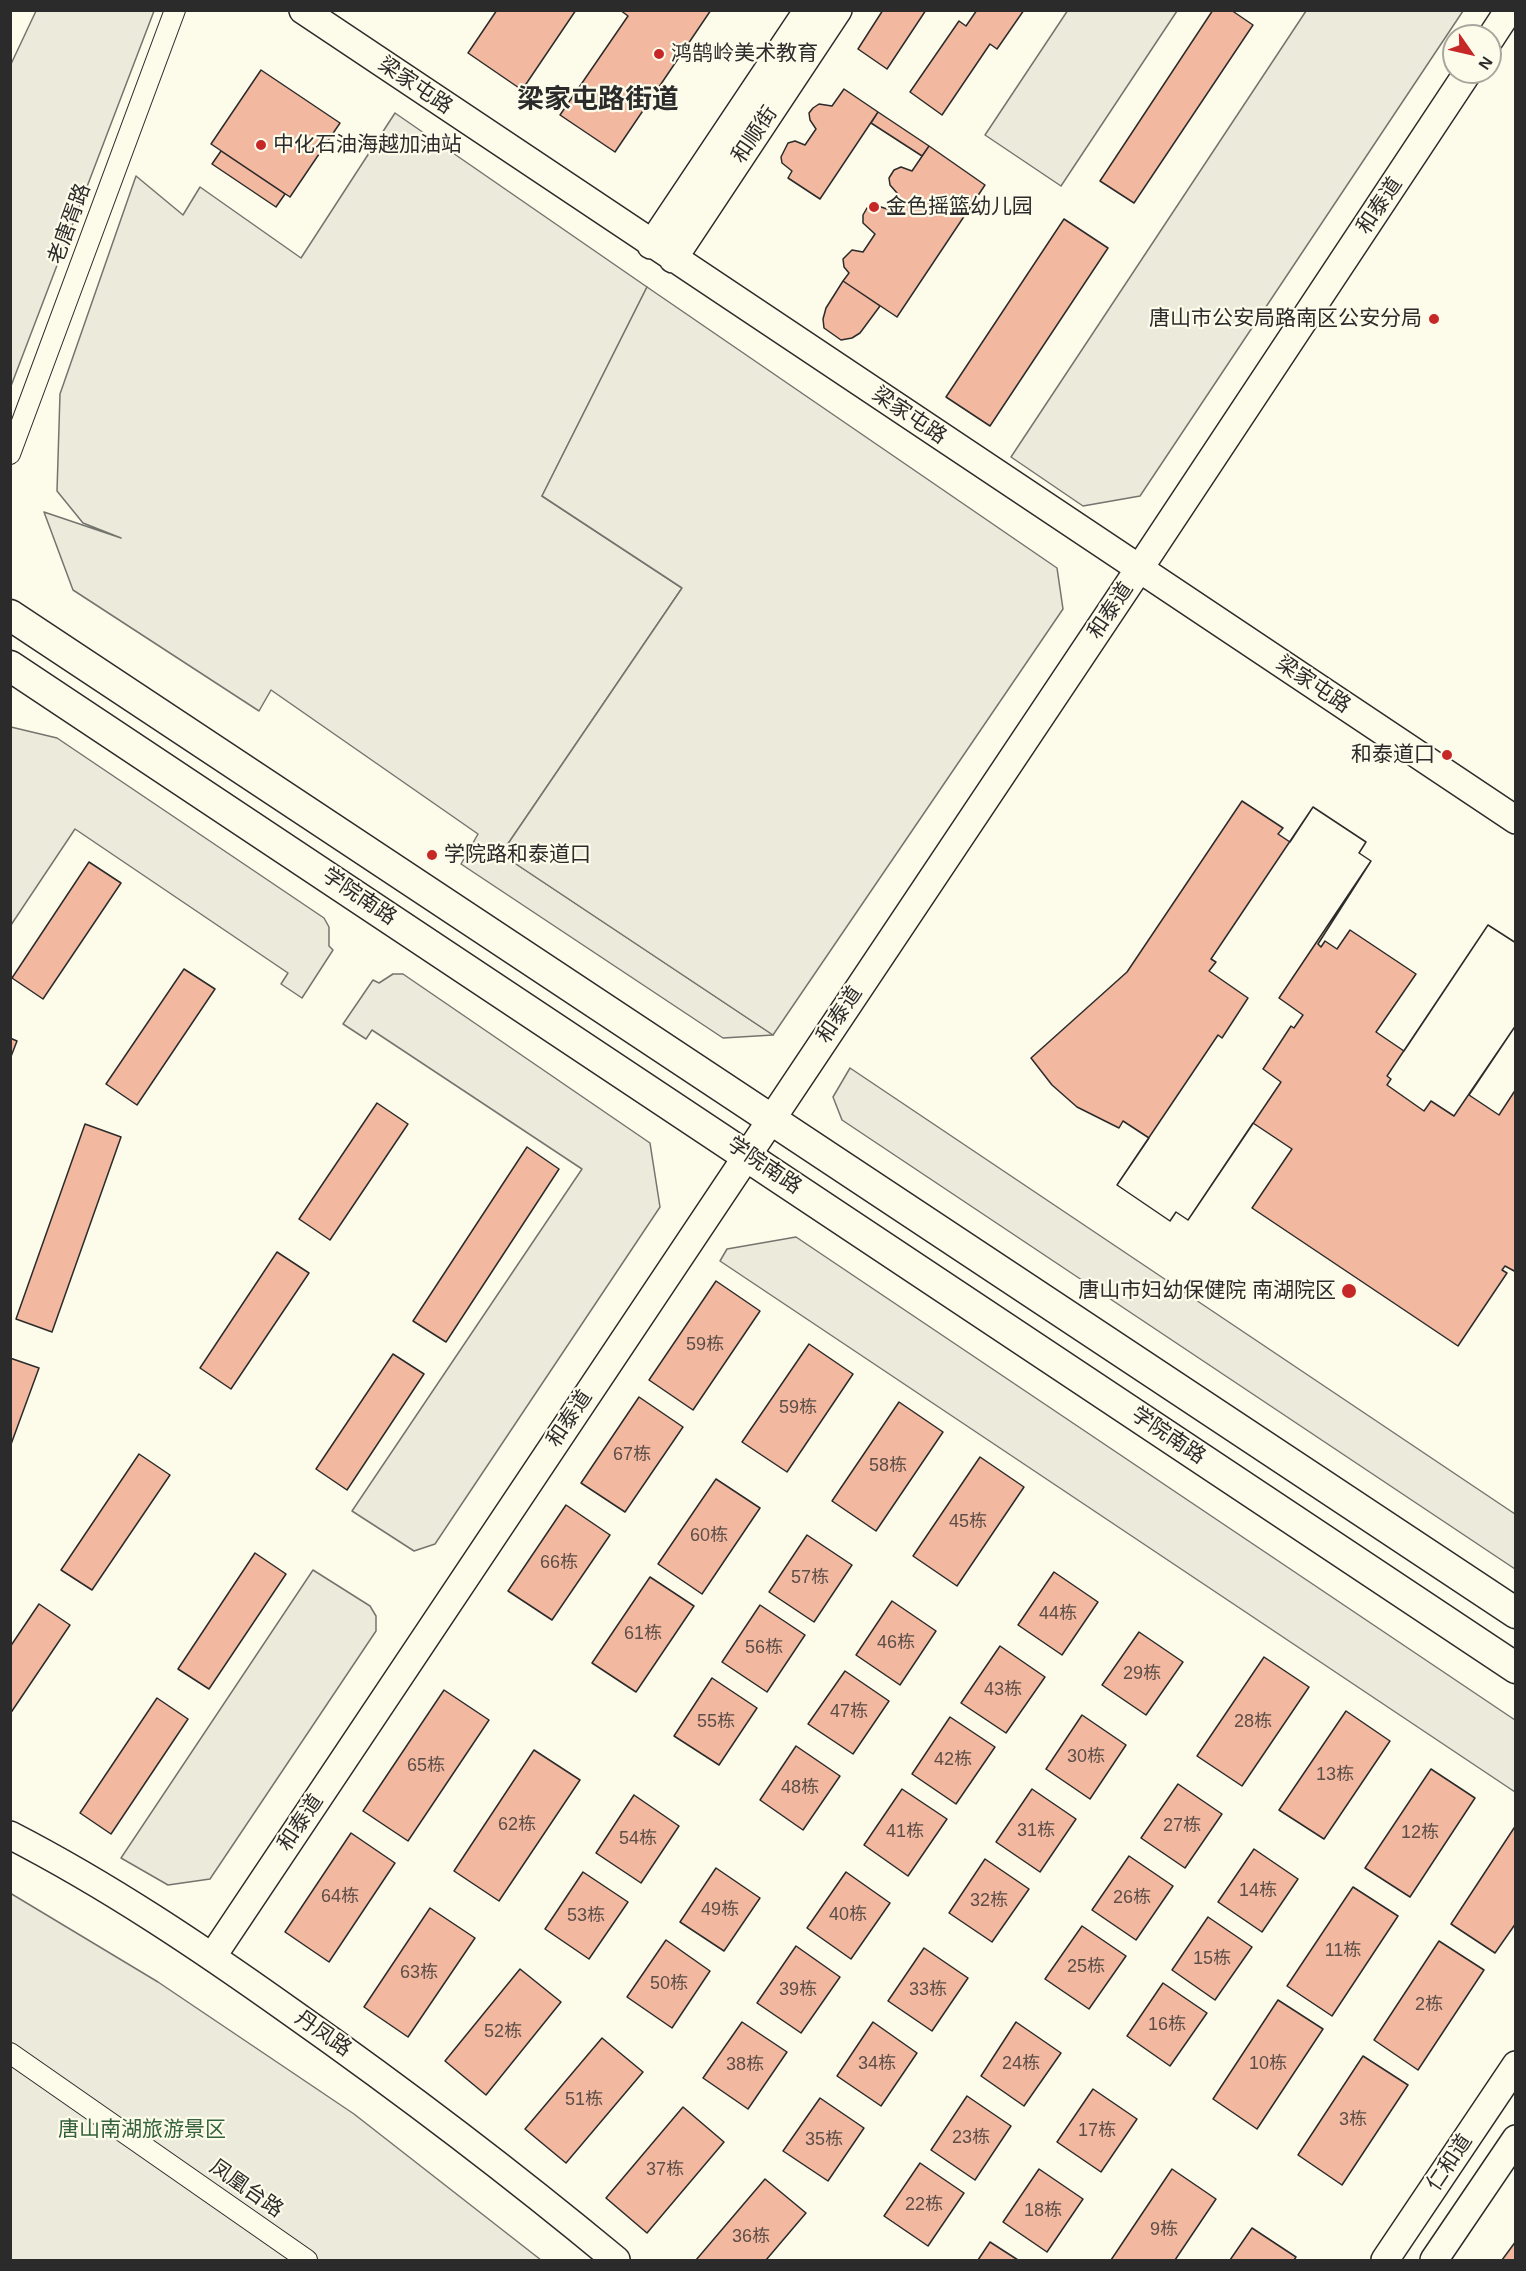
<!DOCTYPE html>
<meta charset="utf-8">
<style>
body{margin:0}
#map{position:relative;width:1526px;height:2271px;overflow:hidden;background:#fdfbea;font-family:Helvetica,sans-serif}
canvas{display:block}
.frame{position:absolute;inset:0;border:12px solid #2b2b2b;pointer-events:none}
.north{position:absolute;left:1442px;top:24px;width:60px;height:60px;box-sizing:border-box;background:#fdfbea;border:2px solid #a9a89e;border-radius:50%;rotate:124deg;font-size:16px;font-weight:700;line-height:24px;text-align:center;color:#2b2b2b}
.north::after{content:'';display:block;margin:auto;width:21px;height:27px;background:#c62828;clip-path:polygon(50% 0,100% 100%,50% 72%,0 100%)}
</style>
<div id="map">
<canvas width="1526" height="2271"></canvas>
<div class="frame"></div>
<div class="north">N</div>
</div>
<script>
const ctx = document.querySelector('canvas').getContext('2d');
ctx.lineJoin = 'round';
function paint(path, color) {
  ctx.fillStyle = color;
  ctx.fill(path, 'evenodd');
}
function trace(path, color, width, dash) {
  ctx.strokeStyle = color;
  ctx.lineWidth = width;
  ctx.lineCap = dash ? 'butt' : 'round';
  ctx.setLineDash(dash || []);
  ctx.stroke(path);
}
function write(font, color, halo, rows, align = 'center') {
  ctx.font = font + ' Helvetica,"Noto Sans SC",sans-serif';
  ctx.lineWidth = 4.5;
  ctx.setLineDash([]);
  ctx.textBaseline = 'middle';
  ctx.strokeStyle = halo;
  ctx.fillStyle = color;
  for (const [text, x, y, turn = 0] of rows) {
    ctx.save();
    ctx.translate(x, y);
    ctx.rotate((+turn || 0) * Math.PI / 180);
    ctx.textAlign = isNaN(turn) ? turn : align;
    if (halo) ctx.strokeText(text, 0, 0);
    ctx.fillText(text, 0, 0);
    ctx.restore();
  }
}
const green = new Path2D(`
 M 1068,10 L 1177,11 L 1061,186 L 985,135 Z
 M 36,11 L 154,11 L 11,386 L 11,64 Z
 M 1306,11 L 1463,11 L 1140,496 L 1083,506 L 1011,457 Z
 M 395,113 L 647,287 L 542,496 L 682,588 L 501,854 L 773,1035 L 723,1038 L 461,864 L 478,834 L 271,690 L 259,711 L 73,590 L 44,512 L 121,538 L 83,523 L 57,491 L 60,394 L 136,176 L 183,215 L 200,187 L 301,258 Z
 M 11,727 L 57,738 L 324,918 L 329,927 L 329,946 L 333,950 L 302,998 L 281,984 L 288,973 L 75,829 L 11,925 Z
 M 393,974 L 403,974 L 650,1143 L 660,1207 L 435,1544 L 414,1551 L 352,1511 L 582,1169 L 372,1030 L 366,1039 L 343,1024 L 373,980 L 379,983 Z
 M 850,1068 L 1515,1514 L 1515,1569 L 842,1120 L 833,1097 Z
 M 796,1237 L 1515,1720 L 1515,1792 L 720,1261 L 727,1249 Z
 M 313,1570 L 370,1606 L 376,1616 L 376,1631 L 210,1879 L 168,1885 L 121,1858 Z
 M 10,1893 L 158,1982 L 354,2114 L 541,2260 L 11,2260 Z`);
paint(green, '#ecebdb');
trace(green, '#74746e', 1.5);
const parking = new Path2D(`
 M 647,287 L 1057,568 L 1063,609 L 773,1035 L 501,854 L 682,588 L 542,496 Z`);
paint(parking, '#eceadb');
trace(parking, '#74746e', 1.5);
const building = new Path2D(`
 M 497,10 L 576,10 L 522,90 L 468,53 Z
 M 620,10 L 711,10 L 615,152 L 560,115 L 628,16 Z
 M 883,10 L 926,10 L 887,69 L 858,49 Z
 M 977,10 L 1024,10 L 997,49 L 990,44 L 942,115 L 910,92 L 959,21 L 966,26 Z
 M 1213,10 L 1231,10 L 1253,25 L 1134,203 L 1100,181 Z
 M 261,70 L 340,123 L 290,197 L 211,144 Z
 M 844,89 L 878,112 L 820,199 L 788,178 L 792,171 L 782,163 L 781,157 L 788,143 L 795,141 L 805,145 L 816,129 L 810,120 L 809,113 L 813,108 L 819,104 L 832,106 Z
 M 878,112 L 929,146 L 922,156 L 871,123 Z
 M 929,146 L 985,185 L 897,317 L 843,281 L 849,273 L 844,267 L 843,259 L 852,250 L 863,252 L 875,234 L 863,223 L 863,215 L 867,208 L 875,205 L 887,209 L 897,193 L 890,185 L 889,178 L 894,170 L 901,167 L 912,171 Z
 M 221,151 L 285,194 L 276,207 L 212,164 Z
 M 1064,219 L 1108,248 L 990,426 L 946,397 Z
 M 843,281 L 880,306 L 860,333 L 852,338 L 841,340 L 824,328 L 823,319 L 826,308 Z
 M 1242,801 L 1283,828 L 1278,834 L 1290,842 L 1313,807 L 1366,842 L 1359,853 L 1371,861 L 1318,944 L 1321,947 L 1325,941 L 1337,949 L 1350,930 L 1416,974 L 1376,1032 L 1404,1051 L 1488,925 L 1516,943 L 1516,1025 L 1469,1095 L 1499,1115 L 1516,1089 L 1516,1272 L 1505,1266 L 1502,1270 L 1507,1273 L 1458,1346 L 1252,1208 L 1292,1149 L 1253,1123 L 1188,1220 L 1176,1212 L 1170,1221 L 1117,1185 L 1149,1138 L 1123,1121 L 1119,1128 L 1077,1107 L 1052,1085 L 1031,1058 L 1127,972 Z
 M 1313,807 L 1366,842 L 1359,853 L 1371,861 L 1279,998 L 1303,1015 L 1294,1028 L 1291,1026 L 1263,1069 L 1281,1082 L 1188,1220 L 1176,1212 L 1170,1221 L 1117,1185 L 1218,1035 L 1222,1038 L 1248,998 L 1209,971 L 1216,962 L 1211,959 Z
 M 89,862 L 121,883 L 43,999 L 12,978 Z
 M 1488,925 L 1516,943 L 1516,1025 L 1454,1116 L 1431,1101 L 1424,1111 L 1387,1085 L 1391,1079 L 1387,1076 Z
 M 184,969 L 215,989 L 137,1105 L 106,1084 Z
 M 10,1038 L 17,1041 L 10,1059 Z
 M 377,1103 L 408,1124 L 330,1240 L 299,1219 Z
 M 85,1124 L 121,1137 L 52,1332 L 16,1319 Z
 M 527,1147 L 559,1169 L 446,1342 L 413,1321 Z
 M 277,1252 L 309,1273 L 231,1389 L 200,1368 Z
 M 716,1281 L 760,1311 L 693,1410 L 649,1380 Z
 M 809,1344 L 853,1374 L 787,1472 L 742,1442 Z
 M 393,1354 L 424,1374 L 347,1490 L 316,1469 Z
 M 10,1358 L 39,1368 L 10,1447 Z
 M 639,1397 L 683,1427 L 625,1512 L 581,1483 Z
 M 899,1402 L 943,1432 L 876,1531 L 832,1501 Z
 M 139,1454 L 170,1475 L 92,1590 L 61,1570 Z
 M 980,1457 L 1024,1487 L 957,1586 L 913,1556 Z
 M 716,1479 L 760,1508 L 702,1594 L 658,1564 Z
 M 566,1505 L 610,1535 L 552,1620 L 508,1591 Z
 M 807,1535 L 852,1565 L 814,1622 L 769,1592 Z
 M 255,1553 L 286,1574 L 209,1689 L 178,1669 Z
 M 1054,1572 L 1098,1602 L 1062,1655 L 1018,1625 Z
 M 650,1577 L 694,1606 L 636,1692 L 592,1663 Z
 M 892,1601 L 936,1631 L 900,1685 L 856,1655 Z
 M 39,1604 L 70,1625 L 10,1714 L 10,1647 Z
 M 760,1605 L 805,1635 L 767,1692 L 722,1662 Z
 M 1139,1632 L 1183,1662 L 1146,1715 L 1102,1685 Z
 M 1000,1646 L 1045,1677 L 1006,1733 L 961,1703 Z
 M 1264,1657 L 1309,1687 L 1242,1786 L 1197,1756 Z
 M 845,1671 L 889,1701 L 853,1754 L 808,1724 Z
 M 712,1678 L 757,1708 L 719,1765 L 674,1736 Z
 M 444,1690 L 489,1720 L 408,1841 L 363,1811 Z
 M 157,1698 L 188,1719 L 111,1834 L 80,1813 Z
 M 1346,1711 L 1390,1741 L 1324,1839 L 1279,1810 Z
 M 1082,1715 L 1126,1745 L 1090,1799 L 1046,1769 Z
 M 950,1717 L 995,1747 L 956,1804 L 912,1774 Z
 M 796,1746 L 840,1776 L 803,1830 L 760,1800 Z
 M 534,1750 L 580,1780 L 499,1901 L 454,1871 Z
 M 1431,1769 L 1475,1798 L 1410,1897 L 1365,1868 Z
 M 1178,1784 L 1222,1814 L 1185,1868 L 1141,1838 Z
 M 902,1789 L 947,1819 L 908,1876 L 864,1845 Z
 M 1032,1789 L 1076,1819 L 1040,1872 L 996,1842 Z
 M 634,1795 L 679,1826 L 641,1883 L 596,1853 Z
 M 1516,1825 L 1516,1923 L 1495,1953 L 1451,1924 Z
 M 351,1833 L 395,1863 L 329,1962 L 285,1932 Z
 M 1254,1849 L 1298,1879 L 1262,1932 L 1218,1902 Z
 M 1129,1856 L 1173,1886 L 1136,1940 L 1092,1910 Z
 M 985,1859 L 1029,1889 L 992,1942 L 949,1913 Z
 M 716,1868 L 760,1898 L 724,1951 L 680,1922 Z
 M 583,1872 L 628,1902 L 589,1959 L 545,1929 Z
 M 846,1872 L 890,1903 L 851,1959 L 807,1928 Z
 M 1353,1887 L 1398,1916 L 1332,2016 L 1287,1986 Z
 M 430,1908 L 475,1938 L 408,2037 L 364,2007 Z
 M 1208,1917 L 1252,1947 L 1215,2000 L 1172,1970 Z
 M 1082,1926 L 1126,1956 L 1089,2009 L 1045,1979 Z
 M 666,1940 L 710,1971 L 672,2028 L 627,1997 Z
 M 1439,1941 L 1484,1970 L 1418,2070 L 1374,2040 Z
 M 796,1946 L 840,1977 L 801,2033 L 757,2003 Z
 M 924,1948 L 968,1978 L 932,2031 L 888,2001 Z
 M 520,1969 L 561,2002 L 486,2095 L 445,2061 Z
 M 1163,1983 L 1207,2013 L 1170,2066 L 1127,2036 Z
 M 1278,2000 L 1323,2029 L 1257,2129 L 1213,2099 Z
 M 742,2022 L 787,2052 L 748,2109 L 703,2078 Z
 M 873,2022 L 917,2053 L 881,2106 L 837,2076 Z
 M 1016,2022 L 1061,2053 L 1024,2106 L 981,2076 Z
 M 602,2038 L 643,2072 L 566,2163 L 525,2129 Z
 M 1363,2056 L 1408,2085 L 1342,2185 L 1298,2155 Z
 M 1093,2089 L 1137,2119 L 1101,2172 L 1057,2142 Z
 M 967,2096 L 1011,2126 L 975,2180 L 931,2150 Z
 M 820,2098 L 864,2128 L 828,2181 L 783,2151 Z
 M 683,2107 L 724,2142 L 647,2233 L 606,2198 Z
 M 920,2163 L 964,2193 L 928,2246 L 884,2216 Z
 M 1039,2169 L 1083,2199 L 1047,2252 L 1003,2222 Z
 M 1172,2169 L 1216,2199 L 1175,2260 L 1111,2260 Z
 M 765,2179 L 806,2213 L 766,2260 L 696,2260 Z
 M 1252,2228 L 1296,2257 L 1294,2260 L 1230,2260 Z
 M 1516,2241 L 1516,2260 L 1502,2260 Z
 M 990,2242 L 1018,2260 L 978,2260 Z`);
paint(building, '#f2b8a0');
trace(building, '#2b2b2b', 1.5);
const street = new Path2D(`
 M 10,454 L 175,10
 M 10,2053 L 307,2260`);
const secondary = new Path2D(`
 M 303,10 L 1516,820
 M 1490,39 L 1509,10
 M 651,245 L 808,10
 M 673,259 L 838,10
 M 10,1835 C 109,1886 201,1948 291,2012 C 403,2091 511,2173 616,2260
 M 212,1957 L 1139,569 L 1468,72
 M 1385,2260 L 1516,2065
 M 1434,2260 L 1516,2139`);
const primary = new Path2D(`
 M 10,615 L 1516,1613
 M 10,666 L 1516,1668`);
trace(street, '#2b2b2b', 22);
trace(secondary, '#2b2b2b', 30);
trace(primary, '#2b2b2b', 33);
trace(street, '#fdfbea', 20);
trace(secondary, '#fdfbea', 27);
trace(primary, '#fdfbea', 30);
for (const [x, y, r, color] of [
 [659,54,6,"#c62828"],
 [261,145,6,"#c62828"],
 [874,207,6,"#c62828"],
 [1434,319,6,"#c62828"],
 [1447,755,6,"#c62828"],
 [432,855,6,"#c62828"],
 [1349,1291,8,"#c62828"]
]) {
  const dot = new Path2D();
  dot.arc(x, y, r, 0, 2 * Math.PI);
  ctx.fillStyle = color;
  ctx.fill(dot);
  trace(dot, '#fdfbea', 2);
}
write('18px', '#5d4e48', null, [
 ["59栋",705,1345],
 ["59栋",798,1408],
 ["67栋",632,1455],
 ["58栋",888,1466],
 ["45栋",968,1522],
 ["60栋",709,1536],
 ["66栋",559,1563],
 ["57栋",810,1578],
 ["44栋",1058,1614],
 ["61栋",643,1634],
 ["46栋",896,1643],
 ["56栋",764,1648],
 ["29栋",1142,1674],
 ["43栋",1003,1690],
 ["47栋",849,1712],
 ["55栋",716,1722],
 ["28栋",1253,1722],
 ["30栋",1086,1757],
 ["42栋",953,1760],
 ["65栋",426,1766],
 ["13栋",1335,1775],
 ["48栋",800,1788],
 ["62栋",517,1825],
 ["27栋",1182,1826],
 ["31栋",1036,1831],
 ["41栋",905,1832],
 ["12栋",1420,1833],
 ["54栋",638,1839],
 ["14栋",1258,1891],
 ["64栋",340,1897],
 ["26栋",1132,1898],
 ["32栋",989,1901],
 ["49栋",720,1910],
 ["40栋",848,1915],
 ["53栋",586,1916],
 ["11栋",1343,1951],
 ["15栋",1212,1959],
 ["25栋",1086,1967],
 ["63栋",419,1973],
 ["50栋",669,1984],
 ["39栋",798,1990],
 ["33栋",928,1990],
 ["2栋",1429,2005],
 ["16栋",1167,2025],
 ["52栋",503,2032],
 ["34栋",877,2064],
 ["24栋",1021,2064],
 ["10栋",1268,2064],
 ["38栋",745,2065],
 ["51栋",584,2100],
 ["3栋",1353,2120],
 ["17栋",1097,2131],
 ["23栋",971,2138],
 ["35栋",824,2140],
 ["37栋",665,2170],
 ["22栋",924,2205],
 ["18栋",1043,2211],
 ["9栋",1164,2230],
 ["36栋",751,2237]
]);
write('21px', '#2b2b2b', '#fdfbea', [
 ["鸿鹄岭美术教育",671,54],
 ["中化石油海越加油站",273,145],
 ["金色摇篮幼儿园",886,207],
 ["唐山市公安局路南区公安分局",1422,319,"right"],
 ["和泰道口",1435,755,"right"],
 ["学院路和泰道口",444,855],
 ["唐山市妇幼保健院 南湖院区",1336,1291,"right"]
], 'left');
write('21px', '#2b2b2b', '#fdfbea', [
 ["梁家屯路",415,86,34],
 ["和顺街",755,135,-56],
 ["和泰道",1380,206,-56],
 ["老唐胥路",70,224,-70],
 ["梁家屯路",909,416,34],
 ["和泰道",1111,611,-56],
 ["梁家屯路",1313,685,34],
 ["学院南路",359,897,34],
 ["和泰道",840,1015,-56],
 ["学院南路",764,1166,34],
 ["和泰道",570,1419,-56],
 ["学院南路",1168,1436,34],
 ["和泰道",301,1823,-56],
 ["丹凤路",323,2034,35],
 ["仁和道",1450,2163,-56],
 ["凤凰台路",246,2189,35]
]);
write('21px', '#34623c', '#fdfbea', [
 ["唐山南湖旅游景区",142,2130]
]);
write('bold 27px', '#2b2b2b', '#fdfbea', [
 ["梁家屯路街道",598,101]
]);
</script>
